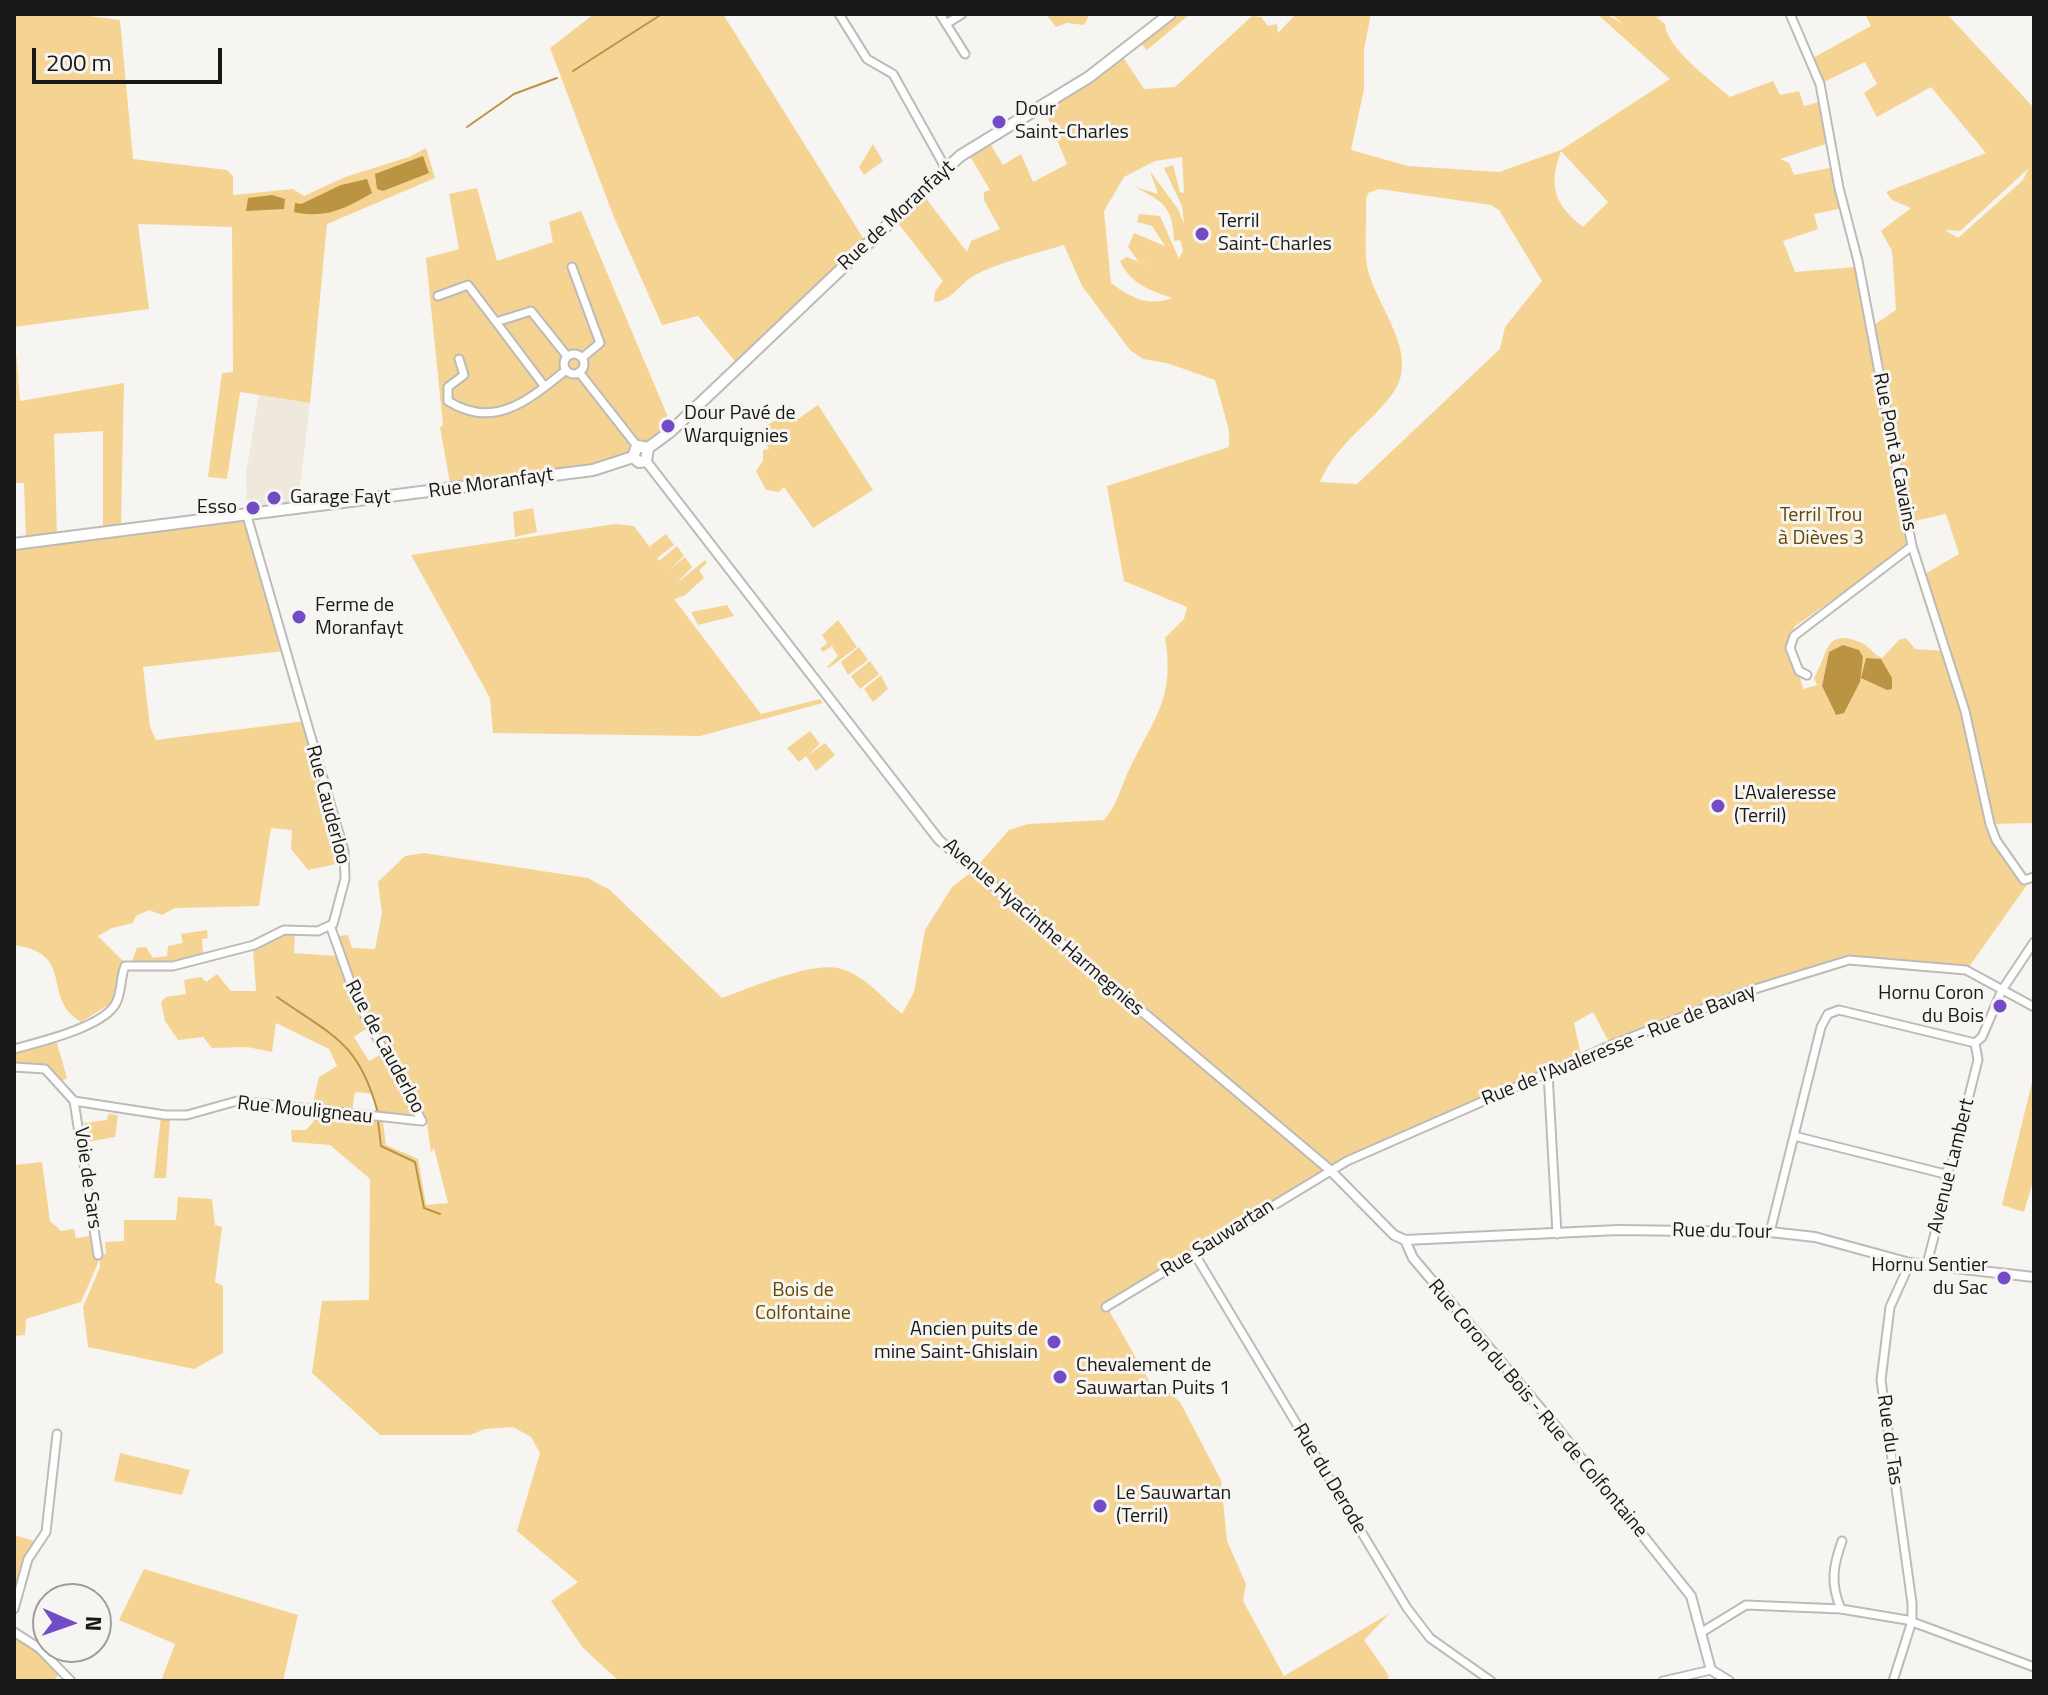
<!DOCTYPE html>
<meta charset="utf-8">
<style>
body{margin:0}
#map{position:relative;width:2048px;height:1695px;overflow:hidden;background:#f7f5f1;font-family:"Titillium Web",sans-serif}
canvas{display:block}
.frame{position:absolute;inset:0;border:16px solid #191817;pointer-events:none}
.north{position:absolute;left:32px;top:1583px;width:80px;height:80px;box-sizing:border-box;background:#f7f5f1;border:2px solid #9e9d9a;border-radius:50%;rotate:92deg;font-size:22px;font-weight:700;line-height:32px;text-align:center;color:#191817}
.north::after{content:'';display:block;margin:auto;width:28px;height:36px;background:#724cc5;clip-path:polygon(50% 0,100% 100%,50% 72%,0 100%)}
.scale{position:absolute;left:32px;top:48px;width:190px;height:36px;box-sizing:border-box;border:4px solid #191817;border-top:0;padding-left:10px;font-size:24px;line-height:28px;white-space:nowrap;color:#191817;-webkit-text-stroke:6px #f7f5f1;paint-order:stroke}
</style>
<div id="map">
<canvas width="2048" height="1695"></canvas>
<div class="frame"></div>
<div class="north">N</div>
<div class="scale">200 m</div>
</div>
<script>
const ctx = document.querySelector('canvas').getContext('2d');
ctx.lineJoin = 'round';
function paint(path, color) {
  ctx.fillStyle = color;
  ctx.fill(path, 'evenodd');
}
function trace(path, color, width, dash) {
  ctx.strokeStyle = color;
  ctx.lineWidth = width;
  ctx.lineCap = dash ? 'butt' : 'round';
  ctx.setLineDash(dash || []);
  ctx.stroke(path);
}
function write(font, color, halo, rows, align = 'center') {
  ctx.font = font + ' "Titillium Web",sans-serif';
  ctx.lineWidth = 6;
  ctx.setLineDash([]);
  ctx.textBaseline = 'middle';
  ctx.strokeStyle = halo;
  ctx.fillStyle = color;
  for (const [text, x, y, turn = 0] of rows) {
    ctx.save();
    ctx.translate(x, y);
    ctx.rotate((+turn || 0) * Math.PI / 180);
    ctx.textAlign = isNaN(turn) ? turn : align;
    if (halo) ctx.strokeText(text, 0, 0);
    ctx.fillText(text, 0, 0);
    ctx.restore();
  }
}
paint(new Path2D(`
 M 259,395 L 310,403 L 297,510 L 247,516 L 246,474 Z`), '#eee8dd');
paint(new Path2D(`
 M 14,14 L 75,14 L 120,20 L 133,159 L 227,170 L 233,176 L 233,195 L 293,189 L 304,196 L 345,177 L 409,157 L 426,148 L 435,178 L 327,224 L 310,403 L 240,392 L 227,479 L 208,477 L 222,373 L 233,372 L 232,227 L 138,224 L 149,309 L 14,327 Z
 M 594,14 L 723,14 L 865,241 L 739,366 L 698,316 L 662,325 L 613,215 L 550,48 Z
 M 1046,14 L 1090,14 L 1084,25 L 1067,23 L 1056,27 Z
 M 1170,14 L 1190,14 L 1147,50 L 1138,40 Z
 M 1296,14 L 1371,14 L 1364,49 L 1364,89 L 1351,150 L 1408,166 L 1499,172 L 1561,150 L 1670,79 L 1597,14 L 1606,14 L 1623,24 L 1611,14 L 1680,14 L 1656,17 L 1665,24 C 1666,48 1712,81 1730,97 L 1773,81 L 1780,95 L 1799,91 L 1804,106 L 1823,101 L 1829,143 L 1780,159 L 1789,163 L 1794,175 L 1834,167 L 1843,208 L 1814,214 L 1818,229 L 1783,241 L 1795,272 L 1856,267 L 1911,545 L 1794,627 L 1790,640 L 1803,689 L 1817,685 L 1814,678 C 1829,653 1824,627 1862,643 C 1869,646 1874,655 1882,658 L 1899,640 L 1906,638 L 1915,649 L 1944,651 L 1994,838 L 2027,885 L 1966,971 L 1848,956 L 1707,1001 L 1609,1042 L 1593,1012 L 1574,1023 L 1581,1055 L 1346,1158 L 1107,1307 L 1151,1384 L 1163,1387 L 1180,1402 L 1221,1480 L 1227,1541 L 1246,1584 L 1243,1601 L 1284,1676 L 1390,1613 L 1364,1640 L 1389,1676 L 1386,1681 L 619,1681 L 583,1648 L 551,1601 L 578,1582 L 517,1531 L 540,1453 L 531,1437 L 513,1427 L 485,1429 L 470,1435 L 380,1435 L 312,1373 L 322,1301 L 369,1300 L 370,1179 L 330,1145 L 292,1142 L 291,1130 L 306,1130 L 314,1121 L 313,1113 L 383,1122 L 386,1145 L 418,1159 L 426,1205 L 448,1203 L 434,1148 L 431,1152 L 427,1124 L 357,1001 L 337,936 L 348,935 L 352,948 L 375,949 L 382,913 L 378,882 L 405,856 L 424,853 L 588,878 L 610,890 L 722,998 C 750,988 814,960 842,969 C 865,976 884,999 902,1014 L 914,992 L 925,930 L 952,887 L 973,871 L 1009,830 L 1028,824 L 1104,820 C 1116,806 1119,793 1126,777 C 1150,722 1176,703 1165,638 L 1184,619 L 1187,607 L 1124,581 L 1107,486 L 1229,447 L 1229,430 L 1215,380 L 1167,363 L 1143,359 L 1130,350 L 1082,286 L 1064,245 C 1034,254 1003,261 975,275 C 960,283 952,301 934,302 L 935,291 L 943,281 L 894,218 L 921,192 L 967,252 L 971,241 L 1000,229 L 984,200 L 984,192 L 990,190 L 967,151 L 986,137 L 1003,165 L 1021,154 L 1033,182 L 1067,164 L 1042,104 L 1121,54 L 1144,89 L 1175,87 L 1252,16 L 1261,17 L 1268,26 L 1277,24 L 1278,33 ZM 1561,151 L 1608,202 L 1583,227 C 1554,204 1548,186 1561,151 ZM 1182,157 L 1184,193 L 1180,192 L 1173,165 L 1164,168 L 1182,206 L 1184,224 L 1178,209 L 1150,171 L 1158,194 L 1135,187 C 1164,202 1173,207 1174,241 L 1180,240 L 1183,250 L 1179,259 L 1160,216 L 1139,214 L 1137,222 L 1152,226 L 1165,246 L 1134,233 L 1128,247 L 1138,261 L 1147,265 L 1127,257 L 1120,261 C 1130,284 1151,291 1173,298 C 1147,307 1132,298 1111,283 L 1104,211 L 1124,177 L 1155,161 ZM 1379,189 L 1491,205 L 1499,210 L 1542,281 L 1505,327 L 1500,349 L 1357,484 L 1320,482 C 1338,441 1370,425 1393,393 C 1422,354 1374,304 1367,266 C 1364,245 1367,221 1366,199 L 1368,193 ZM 1829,652 L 1843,711 L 1835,713 L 1822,686 Z
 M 1865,14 L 1947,14 L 2034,108 L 2034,823 L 1992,824 L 1976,744 L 1923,575 L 1959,554 L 1946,514 L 1910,522 L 1871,327 L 1896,310 L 1892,251 L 1881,231 L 1911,208 L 1892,200 L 1886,192 L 1986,153 L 1931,87 L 1877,117 L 1864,93 L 1877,84 L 1865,62 L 1820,84 L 1811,59 L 1871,26 ZM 2029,168 L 2023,180 L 1958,238 L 1945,230 L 1960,231 Z
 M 873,144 L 883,161 L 864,175 L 859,167 Z
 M 477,188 L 497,261 L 553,242 L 549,222 L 581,211 L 673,429 L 658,443 L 641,443 L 635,438 L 629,441 L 629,455 L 621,462 L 451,489 L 440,427 L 443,425 L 426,258 L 459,249 L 449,194 Z
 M 14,327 L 20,401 L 124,383 L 121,527 L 103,526 L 103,431 L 54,434 L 57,536 L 26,540 L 24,483 L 14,483 Z
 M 818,405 L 873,490 L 813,528 L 784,487 L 779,492 L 766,490 L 756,471 L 763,461 L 763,450 L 769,449 L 758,431 L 790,411 L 798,419 Z
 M 533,508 L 537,532 L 515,537 L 513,512 Z
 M 247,516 L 284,651 L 143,667 L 150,727 L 156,740 L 305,721 L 344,851 L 341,863 L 308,870 L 291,849 L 292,830 L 271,828 L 259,906 L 175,908 L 162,915 L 149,910 L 136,916 L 133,923 L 112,928 L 98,936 L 124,962 L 119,967 L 113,1002 L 81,1022 C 40,997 77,954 14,945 L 14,544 Z
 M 615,524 L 634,526 L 652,550 L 650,546 L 666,534 L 674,545 L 657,558 L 659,561 L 677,546 L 684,556 L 667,572 L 685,557 L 692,567 L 676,584 L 705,560 L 707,563 L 699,570 L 704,578 L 684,596 L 674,599 L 761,714 L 820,699 L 823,703 L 700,736 L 493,733 L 490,698 L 411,555 Z
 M 727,605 L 734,616 L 698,625 L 691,612 Z
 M 838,620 L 857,647 L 829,668 L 827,667 L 838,656 L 832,647 L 835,644 L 823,652 L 820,649 L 827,643 L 822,635 Z
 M 859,647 L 868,660 L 848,675 L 841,662 Z
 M 870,661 L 879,674 L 860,689 L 851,676 Z
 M 881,675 L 888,689 L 873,702 L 864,689 Z
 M 810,731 L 820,744 L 807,756 L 825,743 L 835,755 L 816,771 L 806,756 L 799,762 L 787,748 Z
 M 207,930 L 208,938 L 202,939 L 203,954 L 158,964 L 132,961 L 137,948 L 146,947 L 153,958 L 167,956 L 168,946 L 183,943 L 181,934 Z
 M 285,933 L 295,933 L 294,953 L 337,956 L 354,1001 L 369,1027 L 354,1037 L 369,1061 L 383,1053 L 415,1116 L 378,1113 L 373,1094 L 355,1092 L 352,1112 L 312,1107 L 319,1077 L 337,1066 L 329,1049 L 276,1023 L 272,1052 L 247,1047 L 212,1048 L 203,1037 L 178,1040 L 165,1021 L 161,1002 L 166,997 L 186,994 L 184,980 L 201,977 L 206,982 L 217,974 L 231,991 L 256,991 L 253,949 Z
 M 56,1040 L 67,1078 L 61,1081 C 48,1062 35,1063 14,1064 L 16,1051 Z
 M 2034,1074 L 2034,1178 L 2024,1212 L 2002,1205 Z
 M 108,1114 L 118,1115 L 115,1137 L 87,1142 L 84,1123 L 107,1120 Z
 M 161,1117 L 170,1118 L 166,1178 L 154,1178 Z
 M 42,1162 L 50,1221 L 61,1231 L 74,1229 L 76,1238 L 91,1236 L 93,1256 L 97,1256 L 98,1263 L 81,1302 L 26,1319 L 25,1335 L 14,1336 L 14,1165 Z
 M 178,1197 L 212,1199 L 215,1225 L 222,1227 L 215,1282 L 223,1286 L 223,1353 L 194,1369 L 88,1347 L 83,1307 L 100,1267 L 99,1255 L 106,1254 L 105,1242 L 124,1241 L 124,1220 L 176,1220 Z
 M 120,1453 L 190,1470 L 182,1495 L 114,1481 Z
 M 14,1535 L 38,1542 L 14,1603 Z
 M 144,1569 L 298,1615 L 283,1681 L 161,1681 L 175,1644 L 119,1620 Z
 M 14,1636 L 36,1649 L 60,1673 L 54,1681 L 14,1681 Z`), '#f5d493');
paint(new Path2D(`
 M 423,156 L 429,173 L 383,191 L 377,189 L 375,174 Z
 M 367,179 L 372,193 C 345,209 325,219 294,212 L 295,203 L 301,204 L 341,185 Z
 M 272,195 L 285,199 L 284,209 L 246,211 L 248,198 Z
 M 1843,645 L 1859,650 L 1863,657 L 1860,682 L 1844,713 L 1836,715 L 1822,686 L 1829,652 Z
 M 1866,658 L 1881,659 L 1892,678 L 1892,689 L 1887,690 L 1861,678 Z`), '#ba9442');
trace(new Path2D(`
 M 573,71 L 662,14
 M 467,127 L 514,94 L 557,78
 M 277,997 C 333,1036 359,1042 378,1113
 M 378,1121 L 381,1146 L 415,1162 L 424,1208 L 440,1214`), '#ba9442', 2);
const minor = new Path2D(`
 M 839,14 L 867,59 L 893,74 L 946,169
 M 940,14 L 965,54
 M 1790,14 L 1820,84 L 1839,188 L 1858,261 L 1912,546 L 1965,711 L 1990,824 L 1996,840 L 2024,880 L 2034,877
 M 946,24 L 962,14
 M 572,267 L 600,343 L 582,358
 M 438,296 L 468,285 L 496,322 L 531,311 L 567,356
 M 496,322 L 545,387
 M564 364a10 10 0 1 1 20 0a10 10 0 1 1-20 0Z
 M 459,359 L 464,375 L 448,387 L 448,401 C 495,431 531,398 566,370
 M 579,372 L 637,446
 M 1807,675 L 1799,671 L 1790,648 L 1794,636 L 1912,546
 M 14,1049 C 39,1042 104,1027 116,1003 C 122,992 120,978 125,966 L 173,966 L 254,945 L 284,930 L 318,931 L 333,924 L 345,879 L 344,851 L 247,516
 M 14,1067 L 45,1069 L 74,1101 L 165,1115 L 187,1115 L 237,1101 L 422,1121 L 357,1001 L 331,928
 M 1548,1073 L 1557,1234
 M 74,1101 L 98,1255
 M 1794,1136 L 1945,1174
 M 1770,1232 L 1821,1027 L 1828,1014 L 1839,1010 L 1975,1043
 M 1194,1253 L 1407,1608 L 1430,1638 L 1491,1681
 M 1927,1264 L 1947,1186 L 1945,1174 L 1952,1163 L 1978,1060 L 1975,1043 L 1982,1037 L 2002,990 L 2034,942
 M 1106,1307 L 1347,1161 L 1609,1046 L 1742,993 L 1849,960 L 1966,970 L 2034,1007
 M 14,1609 L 28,1559 L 46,1532 L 57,1434
 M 1841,1609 C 1830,1584 1833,1566 1842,1541
 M 14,1632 L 39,1648 L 71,1681
 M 1702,1632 L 1746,1605 L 1841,1609 L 1907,1620 L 2034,1667
 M 1663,1681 L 1711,1670
 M 1893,1681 L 1912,1621 L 1912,1603 L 1881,1380 L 1890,1307 L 1910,1263`);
const tertiary = new Path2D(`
 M 646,461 L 939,840 L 1330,1170 L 1394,1235 L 1405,1240 L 1413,1258 L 1557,1428 L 1691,1596 L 1711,1670 L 1729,1681
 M 1405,1240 L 1618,1230 L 1770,1232 L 1815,1237 L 1910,1263 L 2034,1277`);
const secondary = new Path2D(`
 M 648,448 L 671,431 L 960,156 L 1089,77 L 1170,14
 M 633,457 L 639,462 L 646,461 L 648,448
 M 633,457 L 637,446 L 648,448
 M 14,544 L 593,470 L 633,457`);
trace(minor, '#bdbbb7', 11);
trace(tertiary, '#bdbbb7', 12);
trace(secondary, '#bdbbb7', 14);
trace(minor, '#fff', 7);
trace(tertiary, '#fff', 8);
trace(secondary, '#fff', 10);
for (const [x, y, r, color] of [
 [999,122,8,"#724cc5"],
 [1202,234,8,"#724cc5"],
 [668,426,8,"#724cc5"],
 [274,498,8,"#724cc5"],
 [253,508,8,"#724cc5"],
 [299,617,8,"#724cc5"],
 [1718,806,8,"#724cc5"],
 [2000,1006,8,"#724cc5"],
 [2004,1278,8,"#724cc5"],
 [1054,1342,8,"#724cc5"],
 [1060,1377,8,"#724cc5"],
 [1100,1506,8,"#724cc5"]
]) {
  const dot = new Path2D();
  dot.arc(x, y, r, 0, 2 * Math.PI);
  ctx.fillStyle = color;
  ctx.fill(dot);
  trace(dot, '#f7f5f1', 3);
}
write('20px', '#191817', '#f7f5f1', [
 ["Dour",1015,110],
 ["Saint-Charles",1015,133],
 ["Terril",1218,222],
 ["Saint-Charles",1218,245],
 ["Dour Pavé de",684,414],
 ["Warquignies",684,437],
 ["Garage Fayt",290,498],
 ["Esso",237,508,"right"],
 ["Ferme de",315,606],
 ["Moranfayt",315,629],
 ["L'Avaleresse",1734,794],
 ["(Terril)",1734,817],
 ["Hornu Coron",1984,994,"right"],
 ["du Bois",1984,1017,"right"],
 ["Hornu Sentier",1988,1266,"right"],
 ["du Sac",1988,1289,"right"],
 ["Ancien puits de",1038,1330,"right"],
 ["mine Saint-Ghislain",1038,1353,"right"],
 ["Chevalement de",1076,1366],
 ["Sauwartan Puits 1",1076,1389],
 ["Le Sauwartan",1116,1494],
 ["(Terril)",1116,1517]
], 'left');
write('20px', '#191817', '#f7f5f1', [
 ["Rue de Moranfayt",897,216,-43],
 ["Rue Pont à Cavains",1894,452,79],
 ["Rue Moranfayt",491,484,-8],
 ["Rue Cauderloo",327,805,75],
 ["Avenue Hyacinthe Harmegnies",1043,928,41],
 ["Rue de l'Avaleresse - Rue de Bavay",1619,1046,-22],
 ["Rue de Cauderloo",384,1047,62],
 ["Rue Mouligneau",305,1111,6],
 ["Avenue Lambert",1952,1166,-76],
 ["Voie de Sars",87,1178,82],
 ["Rue du Tour",1722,1232,1],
 ["Rue Sauwartan",1218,1239,-32],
 ["Rue Coron du Bois - Rue de Colfontaine",1537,1409,50],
 ["Rue du Tas",1889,1440,82],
 ["Rue du Derode",1329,1479,59]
]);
write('20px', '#634805', '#f7f5f1', [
 ["Terril Trou",1821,516],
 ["à Dièves 3",1821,539],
 ["Bois de",803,1291],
 ["Colfontaine",803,1314]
]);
</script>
